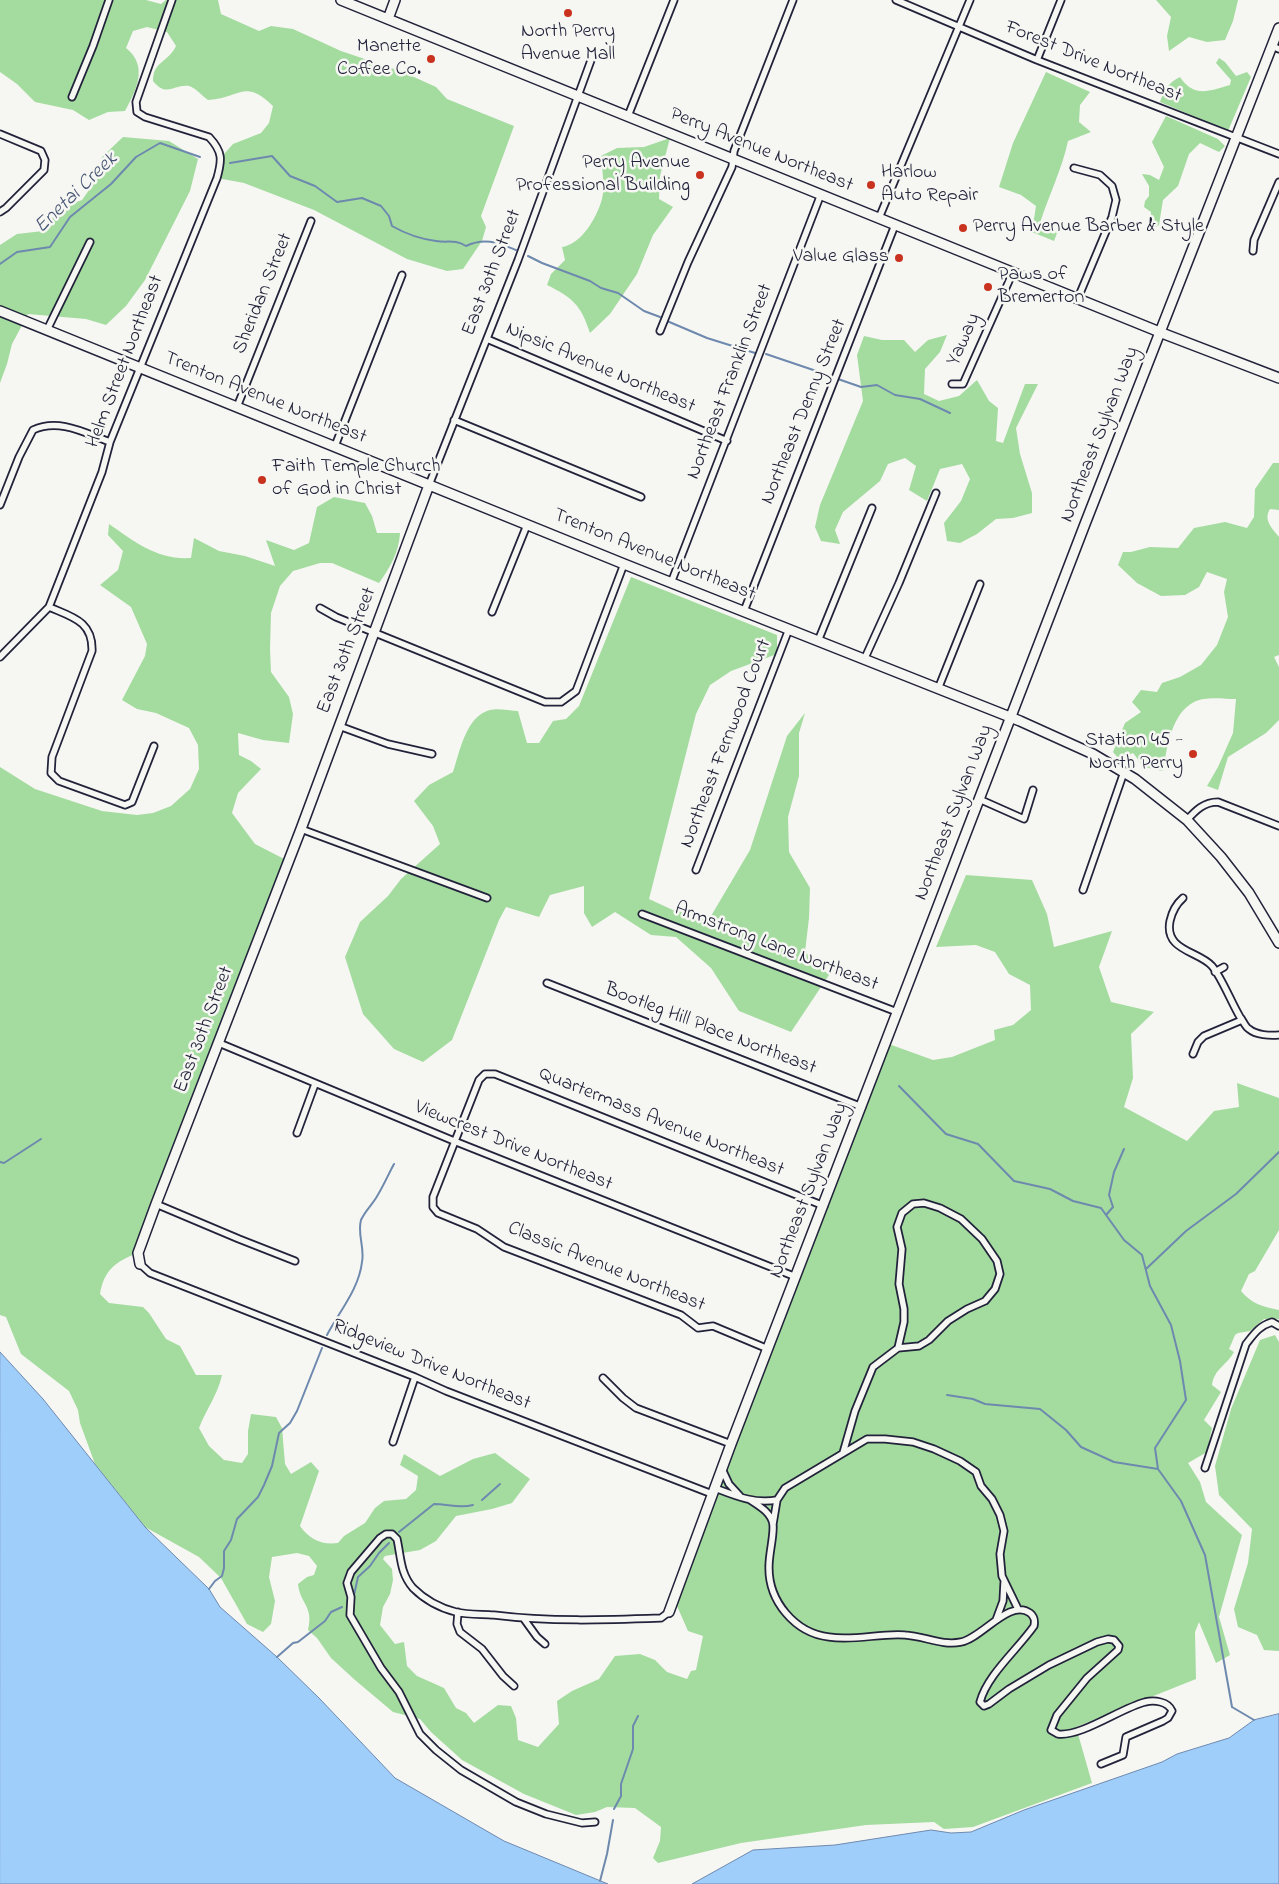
<!DOCTYPE html>
<style>
body{margin:0}
canvas{display:block;background:#f6f6f2}
</style>
<canvas width="1279" height="1884"></canvas>
<script>
const ctx = document.querySelector('canvas').getContext('2d');
ctx.lineJoin = 'round';
function paint(path, color) {
  ctx.fillStyle = color;
  ctx.fill(path, 'evenodd');
}
function trace(path, color, width, dash) {
  ctx.strokeStyle = color;
  ctx.lineWidth = width;
  ctx.lineCap = dash ? 'butt' : 'round';
  ctx.setLineDash(dash || []);
  ctx.stroke(path);
}
function write(font, color, halo, rows, align = 'center') {
  ctx.font = font + ' "Indie Flower",sans-serif';
  ctx.lineWidth = 5;
  ctx.setLineDash([]);
  ctx.textBaseline = 'middle';
  ctx.strokeStyle = halo;
  ctx.fillStyle = color;
  for (const [text, x, y, turn = 0] of rows) {
    ctx.save();
    ctx.translate(x, y);
    ctx.rotate((+turn || 0) * Math.PI / 180);
    ctx.textAlign = isNaN(turn) ? turn : align;
    if (halo) ctx.strokeText(text, 0, 0);
    ctx.fillText(text, 0, 0);
    ctx.restore();
  }
}
paint(new Path2D(`
 M 0,0 L 146,0 L 161,4 L 166,0 L 218,0 L 221,14 L 259,31 L 271,26 L 293,29 L 341,51 L 403,72 L 436,87 L 447,99 L 514,126 L 481,216 L 486,227 L 482,241 L 463,269 L 447,271 L 407,259 L 314,210 L 244,183 L 217,178 L 224,154 L 233,144 L 261,133 L 269,123 L 273,106 C 245,78 240,98 208,100 C 202,96 196,88 189,86 C 174,84 166,98 153,81 C 153,61 168,63 176,46 L 167,32 L 147,27 L 133,31 L 126,48 C 149,66 136,91 125,111 L 108,112 L 89,120 L 73,110 L 35,102 L 17,84 L 0,72 Z
 M 1156,0 L 1238,0 L 1233,21 L 1225,40 L 1207,42 L 1189,37 L 1169,51 L 1167,36 L 1171,17 Z
 M 1219,58 L 1225,62 L 1236,76 L 1247,72 L 1251,77 L 1228,131 L 1160,102 C 1164,90 1168,83 1180,77 C 1194,98 1209,91 1230,85 L 1231,80 L 1216,63 Z
 M 1046,72 L 1090,92 L 1080,105 L 1079,122 L 1091,132 L 1068,141 C 1062,169 1049,195 1040,223 L 1043,227 L 1057,233 L 1054,241 L 1032,232 L 1036,206 L 1021,195 L 999,187 L 1013,143 Z
 M 1166,116 L 1218,139 L 1225,146 L 1219,152 L 1200,143 L 1189,154 L 1178,186 L 1163,200 L 1159,225 L 1151,230 L 1151,212 L 1144,207 L 1145,201 L 1149,196 L 1149,186 L 1142,174 L 1150,175 L 1159,180 L 1164,167 L 1152,142 Z
 M 123,137 L 169,141 L 198,159 L 190,191 L 145,280 L 126,306 L 106,325 L 86,319 L 28,314 L 12,344 L 7,364 L 0,383 L 0,245 L 17,234 L 43,231 L 60,208 L 82,200 L 94,183 L 102,157 Z
 M 670,138 L 660,176 L 659,199 L 673,207 L 653,235 L 637,274 L 610,314 L 590,333 C 581,305 573,298 547,285 L 551,274 L 565,260 L 562,247 C 582,244 597,217 602,199 C 605,186 602,169 601,156 L 617,148 L 644,147 Z
 M 947,335 L 940,352 L 925,369 L 924,394 L 939,401 L 959,396 L 977,380 L 989,401 L 998,408 L 996,441 L 1003,443 L 1025,384 L 1038,384 L 1016,428 L 1020,454 L 1032,493 L 1032,513 L 1013,518 L 996,519 L 977,534 L 960,543 L 947,541 L 944,523 L 961,501 L 970,479 L 962,464 L 940,469 L 927,501 L 909,490 L 916,466 L 905,458 L 888,464 L 880,481 L 843,512 L 835,530 L 840,544 L 821,541 L 815,527 L 820,505 L 863,401 L 857,355 L 864,336 L 882,340 L 904,340 L 915,352 L 928,340 Z
 M 1273,463 L 1279,463 L 1279,510 L 1270,509 C 1263,520 1272,528 1279,537 L 1279,655 L 1274,657 L 1279,667 L 1279,720 L 1266,733 L 1228,757 L 1218,790 L 1207,786 L 1218,767 L 1233,733 L 1236,699 C 1224,699 1205,696 1194,702 C 1171,714 1167,748 1163,771 L 1144,767 L 1133,753 L 1119,759 L 1113,752 L 1125,723 L 1141,712 L 1132,702 L 1141,690 L 1157,692 L 1162,683 L 1180,677 L 1201,665 L 1217,645 L 1228,617 L 1224,592 L 1227,579 L 1207,572 L 1199,587 L 1185,595 L 1161,596 L 1137,583 L 1118,565 L 1123,552 L 1131,552 L 1150,547 L 1178,548 L 1194,528 L 1225,522 L 1247,528 L 1254,517 L 1255,489 Z
 M 334,497 L 365,503 L 372,516 L 377,533 L 400,533 C 399,552 390,568 379,583 L 332,563 L 320,563 L 293,571 L 280,586 L 271,613 L 270,649 L 271,672 L 289,697 L 293,714 L 289,743 L 263,740 L 238,733 L 239,755 L 251,761 L 261,769 L 238,793 L 232,813 L 255,844 L 288,861 L 138,1253 C 116,1261 104,1270 100,1294 L 109,1303 L 143,1307 L 149,1313 L 166,1339 L 180,1346 L 196,1375 L 222,1375 C 218,1394 206,1410 199,1428 L 209,1446 L 224,1460 L 242,1463 L 248,1454 L 248,1431 L 251,1414 L 276,1417 L 282,1428 L 285,1464 L 291,1474 L 311,1462 L 319,1471 L 300,1526 C 310,1540 322,1545 338,1543 L 344,1536 L 365,1523 L 375,1508 L 384,1501 L 406,1499 L 416,1490 L 418,1476 L 400,1465 L 404,1454 L 440,1476 L 473,1459 L 495,1453 L 530,1479 L 512,1503 L 492,1509 L 456,1516 L 436,1541 L 420,1550 L 385,1556 L 383,1559 L 392,1569 L 393,1580 L 390,1594 L 383,1607 L 380,1625 L 395,1644 L 404,1642 L 407,1666 L 417,1676 L 444,1688 L 456,1708 L 466,1713 L 474,1723 L 498,1705 L 511,1706 L 516,1718 L 518,1740 L 538,1747 L 559,1724 L 557,1701 L 572,1691 L 599,1679 L 615,1656 L 640,1654 L 655,1660 L 667,1672 L 687,1679 L 691,1671 L 696,1670 L 703,1636 L 688,1631 L 677,1606 L 698,1546 L 708,1505 L 886,1043 L 933,1060 L 952,1057 L 995,1040 L 994,1030 L 1013,1025 L 1031,1010 L 1030,985 L 1009,974 L 995,952 L 976,945 L 936,947 L 966,875 L 1032,880 L 1047,914 L 1054,947 L 1112,931 L 1099,967 L 1111,1002 L 1154,1012 L 1131,1034 L 1133,1078 L 1124,1107 L 1187,1141 L 1214,1111 L 1239,1107 L 1237,1083 L 1279,1098 L 1279,1230 L 1255,1271 L 1249,1274 L 1241,1291 C 1252,1304 1263,1307 1279,1310 L 1279,1319 L 1264,1319 L 1250,1331 L 1238,1333 L 1235,1335 L 1229,1349 L 1234,1352 C 1227,1365 1214,1369 1212,1385 L 1221,1392 L 1204,1420 L 1212,1428 L 1207,1452 L 1188,1463 L 1200,1482 L 1206,1502 L 1242,1535 L 1219,1617 L 1230,1655 L 1216,1663 L 1199,1622 L 1195,1632 L 1196,1679 L 1076,1727 L 1092,1783 L 973,1827 L 944,1829 L 934,1822 L 866,1825 L 741,1843 L 658,1863 L 653,1858 L 660,1841 L 661,1827 L 635,1808 L 607,1807 L 595,1812 L 576,1815 L 524,1794 L 462,1760 L 431,1732 L 420,1719 L 393,1712 L 355,1680 L 331,1658 L 317,1638 L 308,1630 C 314,1606 300,1604 298,1584 L 307,1577 L 314,1575 L 317,1566 L 309,1556 L 297,1553 L 272,1557 L 269,1577 L 275,1601 L 271,1624 L 263,1632 L 247,1624 L 221,1578 L 199,1557 L 145,1527 L 95,1464 L 80,1423 L 78,1410 L 69,1391 L 21,1354 L 6,1317 L 0,1315 L 0,767 L 35,789 L 102,811 L 137,815 L 153,813 L 171,806 L 190,789 L 199,769 L 198,745 L 189,728 L 156,713 L 137,709 L 122,700 L 145,656 L 147,644 L 131,607 L 100,585 L 118,570 L 123,551 L 108,535 L 109,524 C 135,542 157,560 191,558 L 194,538 L 219,551 L 245,556 L 275,566 L 266,540 L 294,550 L 309,543 L 317,507 Z
 M 631,577 L 777,635 L 777,654 L 731,671 L 710,685 L 696,714 L 649,899 L 675,911 L 711,916 L 750,850 L 787,736 L 805,713 L 799,733 L 799,776 L 788,817 L 789,852 L 810,888 L 809,918 L 805,952 L 829,975 L 791,1032 L 739,1011 L 711,968 L 676,937 L 651,935 L 615,912 L 592,927 L 584,913 L 584,886 L 550,895 L 539,917 L 506,907 L 499,920 L 452,1040 L 423,1062 L 394,1049 L 363,1014 L 345,957 L 360,922 L 388,896 L 401,879 L 440,844 L 433,826 L 414,801 L 429,785 L 453,772 C 460,751 466,716 490,710 C 498,708 510,711 518,711 L 527,743 L 539,743 L 553,721 L 566,719 L 579,706 Z
 M 1275,1335 L 1279,1342 L 1279,1651 L 1264,1650 L 1257,1635 L 1238,1627 L 1234,1609 L 1248,1563 L 1252,1529 L 1219,1495 L 1215,1466 L 1231,1409 L 1260,1340 Z`), '#a4dca0');
const water = new Path2D(`
 M 0,1352 L 43,1399 L 145,1527 L 209,1589 L 220,1607 L 277,1657 L 320,1699 L 395,1778 L 504,1841 L 608,1884 L 0,1884 Z
 M 1279,1714 L 1279,1884 L 692,1884 L 753,1850 L 835,1845 L 931,1830 L 951,1833 L 971,1832 L 1024,1810 L 1162,1762 L 1177,1754 L 1229,1738 L 1254,1720 Z`);
paint(water, '#a0cefb');
trace(water, '#6e89ae', 1);
trace(new Path2D(`
 M 230,163 L 272,156 L 290,176 L 315,186 L 337,202 L 362,198 L 381,206 L 389,216 L 392,226 C 406,234 420,239 436,241 C 449,243 454,239 466,246 C 485,237 498,243 516,250
 M 528,256 L 542,263 L 590,281 L 601,288 L 618,293 L 644,311 L 660,317
 M 0,264 L 17,252 L 50,247 L 70,217 L 111,184 L 136,157 L 160,143 L 200,157
 M 667,321 L 707,338 L 755,353
 M 766,354 L 834,377
 M 838,379 L 861,387 L 877,385 L 895,395 L 920,399 L 950,413
 M 899,1086 L 946,1134 L 978,1144 L 1014,1181 L 1050,1189 L 1073,1201 L 1101,1208 L 1124,1240 L 1142,1255 L 1150,1286 L 1171,1325 L 1180,1361 L 1186,1400 L 1155,1448 L 1158,1469 L 1181,1501 L 1205,1555 L 1232,1707 L 1254,1720
 M 0,1162 L 4,1163 L 41,1139
 M 1106,1215 L 1113,1207 L 1109,1195 L 1114,1172 L 1124,1149
 M 1146,1269 L 1186,1231 L 1236,1194 L 1279,1152
 M 327,1335 C 339,1312 359,1289 362,1262 C 365,1248 357,1234 361,1220 C 365,1211 371,1206 376,1198 C 383,1187 388,1175 394,1164
 M 947,1395 L 973,1399 L 985,1404 L 1040,1409 L 1066,1430 L 1081,1447 L 1114,1462 L 1158,1469
 M 482,1500 L 500,1484
 M 399,1532 L 434,1504 C 448,1504 459,1509 473,1505
 M 209,1589 L 215,1581 L 222,1576 L 224,1568 L 224,1551 L 231,1540 L 237,1519 L 258,1497 L 264,1485 L 272,1466 L 279,1433 L 290,1423 L 297,1411 L 322,1348
 M 354,1595 L 358,1577 L 370,1566 L 379,1553 L 389,1543
 M 277,1657 L 293,1643 L 298,1642 L 325,1621 L 331,1612 L 342,1607
 M 614,1809 L 621,1796 L 621,1784 L 633,1749 L 633,1726 L 638,1716
 M 600,1881 L 607,1854 L 613,1820`), '#6e89ae', 2);
const street = new Path2D(`
 M 896,0 L 1037,60 L 1279,154
 M 1272,46 L 1279,49
 M 1037,60 L 1061,0
 M 72,97 L 93,46 L 109,0
 M 628,116 L 674,0
 M 0,134 L 41,151 L 45,160 L 44,170 L 6,208 L 0,212
 M 1074,168 L 1100,175 L 1112,186 L 1116,200 L 1112,217 L 1078,298
 M 879,218 L 970,0
 M 1253,251 L 1254,240 L 1279,182
 M 47,330 L 90,242
 M 660,331 L 688,262 L 732,167 L 734,151 L 793,0
 M 487,339 L 727,441
 M 952,384 L 963,384 L 1013,272
 M 237,407 L 311,221
 M 454,420 L 641,497
 M 335,446 L 402,275
 M 429,485 L 518,260 L 594,52
 M 0,505 L 19,457 L 33,430 C 59,418 85,433 110,442
 M 671,583 L 821,194
 M 49,607 C 72,617 93,621 92,651 L 52,757 L 51,773 L 59,781 L 125,805 L 132,802 L 154,746
 M 320,608 L 336,617 L 545,702 L 561,702 L 576,691 L 624,564
 M 744,611 L 895,225
 M 492,612 L 527,525
 M 818,641 L 872,508
 M 0,657 L 49,607 L 102,472 L 110,442 L 217,178 C 222,160 223,152 209,137 L 145,117 L 137,112 L 136,102 L 172,0
 M 864,660 L 899,583 L 936,493
 M 938,689 L 980,584
 M 339,726 L 388,744 L 432,754
 M 979,799 L 1024,819 L 1033,790
 M 1187,820 C 1196,810 1204,802 1218,802 L 1279,826
 M 301,829 L 487,898
 M 696,870 L 789,629
 M 1083,890 L 1124,772
 M 1183,898 C 1175,905 1172,912 1170,921 C 1164,951 1199,951 1212,966 C 1222,978 1231,1002 1240,1017 C 1243,1020 1245,1027 1249,1029 C 1256,1035 1270,1036 1279,1035
 M 642,914 L 897,1012
 M 1215,972 L 1224,967
 M 547,983 L 862,1107
 M 219,1043 L 454,1141 L 796,1277
 M 1193,1054 L 1198,1042 L 1204,1036 L 1242,1020
 M 297,1133 L 315,1084
 M 156,1204 L 239,1239 L 295,1261
 M 140,1264 L 150,1273 L 415,1377 L 446,1391 L 712,1494
 M 768,1349 L 713,1326 L 698,1328 L 681,1315 L 504,1247 L 477,1229 L 438,1213 L 433,1207 L 433,1197 L 479,1080 L 485,1074 L 495,1074 L 824,1206
 M 603,1378 L 623,1398 L 636,1408 L 731,1444
 M 393,1442 L 415,1377
 M 843,1453 L 855,1411 L 873,1367 L 898,1348 L 919,1346 L 929,1340 L 948,1321 L 967,1309 L 985,1301 L 995,1289 L 1000,1274 L 997,1261 L 982,1239 L 961,1219 L 940,1208 L 924,1203 L 913,1204 L 902,1213 L 897,1227 L 902,1249 L 899,1284 L 904,1309 L 904,1322 L 898,1348
 M 1205,1468 L 1246,1344 C 1254,1334 1259,1326 1272,1322 L 1279,1326
 M 722,1469 L 729,1484 L 740,1496
 M 715,1488 C 736,1496 754,1504 777,1500 L 785,1488 L 867,1439 L 885,1439 L 913,1442 L 934,1449 L 960,1461 L 976,1472 L 981,1486 L 992,1499 L 1000,1515 L 1004,1531 L 1000,1554 L 1002,1576 L 1018,1609
 M 750,1500 C 759,1506 772,1513 773,1525 C 774,1536 769,1553 769,1566 C 768,1601 795,1633 829,1637 C 855,1641 880,1633 905,1635 C 924,1636 942,1646 961,1642 C 982,1638 1010,1598 1030,1613 C 1035,1617 1035,1621 1034,1626 C 1018,1649 987,1675 980,1702 L 984,1706 L 989,1704 L 1009,1689 L 1049,1665 L 1097,1642 L 1108,1639 L 1114,1640 L 1119,1646 L 1118,1650 L 1087,1678 L 1057,1715 L 1051,1730 L 1058,1734 C 1081,1737 1121,1708 1145,1702 C 1154,1700 1168,1701 1172,1711 L 1168,1718 L 1163,1721 L 1126,1737 L 1123,1755 L 1101,1764
 M 773,1524 L 777,1500
 M 458,1612 L 457,1624 L 460,1632 L 482,1649 L 503,1676 L 514,1686
 M 524,1619 L 537,1637 L 545,1644
 M 996,1620 L 1003,1601 L 1004,1583
 M 595,1822 L 582,1823 L 546,1814 L 516,1802 L 461,1770 L 436,1750 L 420,1734 L 399,1692 L 381,1668 L 350,1615 L 351,1597 L 347,1583 L 351,1572 L 380,1538 L 386,1534 L 392,1534 L 397,1539 C 401,1557 400,1573 413,1588 C 425,1600 440,1608 456,1612 C 468,1615 482,1614 494,1615 C 550,1622 605,1620 661,1618 L 669,1612`);
const secondary = new Path2D(`
 M 341,0 L 1167,335 L 1279,378
 M 388,19 L 395,0
 M 0,311 L 624,564 L 1020,721 L 1093,754 L 1135,779 L 1187,820 L 1221,857 L 1249,893 L 1279,943
 M 140,1264 L 138,1253 L 156,1204 L 301,829 L 429,485
 M 669,1612 L 731,1444 L 1085,524 L 1279,28`);
trace(street, '#22223b', 9);
trace(secondary, '#22223b', 12);
trace(street, '#f6f6f2', 5.5);
trace(secondary, '#f6f6f2', 9);
for (const [x, y, r, color] of [
 [568,13,5,"#c8321e"],
 [431,59,5,"#c8321e"],
 [700,175,5,"#c8321e"],
 [871,185,5,"#c8321e"],
 [963,228,5,"#c8321e"],
 [899,258,5,"#c8321e"],
 [988,287,5,"#c8321e"],
 [262,480,5,"#c8321e"],
 [1193,754,5,"#c8321e"]
]) {
  const dot = new Path2D();
  dot.arc(x, y, r, 0, 2 * Math.PI);
  ctx.fillStyle = color;
  ctx.fill(dot);
  trace(dot, '#f6f6f2', 2);
}
write('20px', '#22223b', '#f6f6f2', [
 ["North Perry",568,33,"center"],
 ["Avenue Mall",568,56,"center"],
 ["Manette",421,48],
 ["Coffee Co.",421,71],
 ["Perry Avenue",690,164],
 ["Professional Building",690,187],
 ["Harlow",881,174,"left"],
 ["Auto Repair",881,197,"left"],
 ["Perry Avenue Barber & Style",973,228,"left"],
 ["Value Glass",889,258],
 ["Paws of",998,276,"left"],
 ["Bremerton",998,299,"left"],
 ["Faith Temple Church",272,468,"left"],
 ["of God in Christ",272,491,"left"],
 ["Station 45 -",1183,742],
 ["North Perry",1183,765]
], 'right');
write('20px', '#22223b', '#f6f6f2', [
 ["Forest Drive Northeast",1093,63,22],
 ["Perry Avenue Northeast",761,151,22],
 ["East 30th Street",493,273,-69],
 ["Sheridan Street",264,294,-68],
 ["Yaway",965,340,-66],
 ["Helm Street Northeast",126,362,-69],
 ["Nipsic Avenue Northeast",600,369,23],
 ["Northeast Franklin Street",731,382,-69],
 ["Trenton Avenue Northeast",265,399,22],
 ["Northeast Denny Street",805,412,-68],
 ["Northeast Sylvan Way",1101,435,-69],
 ["Trenton Avenue Northeast",654,556,22],
 ["East 30th Street",348,651,-69],
 ["Northeast Fernwood Court",727,744,-69],
 ["Northeast Sylvan Way",955,813,-69],
 ["Armstrong Lane Northeast",776,948,21],
 ["East 30th Street",205,1030,-69],
 ["Bootleg Hill Place Northeast",710,1030,21],
 ["Quartermass Avenue Northeast",661,1123,22],
 ["Viewcrest Drive Northeast",513,1147,22],
 ["Northeast Sylvan Way",810,1191,-69],
 ["Classic Avenue Northeast",606,1268,22],
 ["Ridgeview Drive Northeast",431,1366,22]
]);
write('italic 21px', '#485675', '#f6f6f2', [
 ["Enetai Creek",77,194,-44]
]);
</script>
